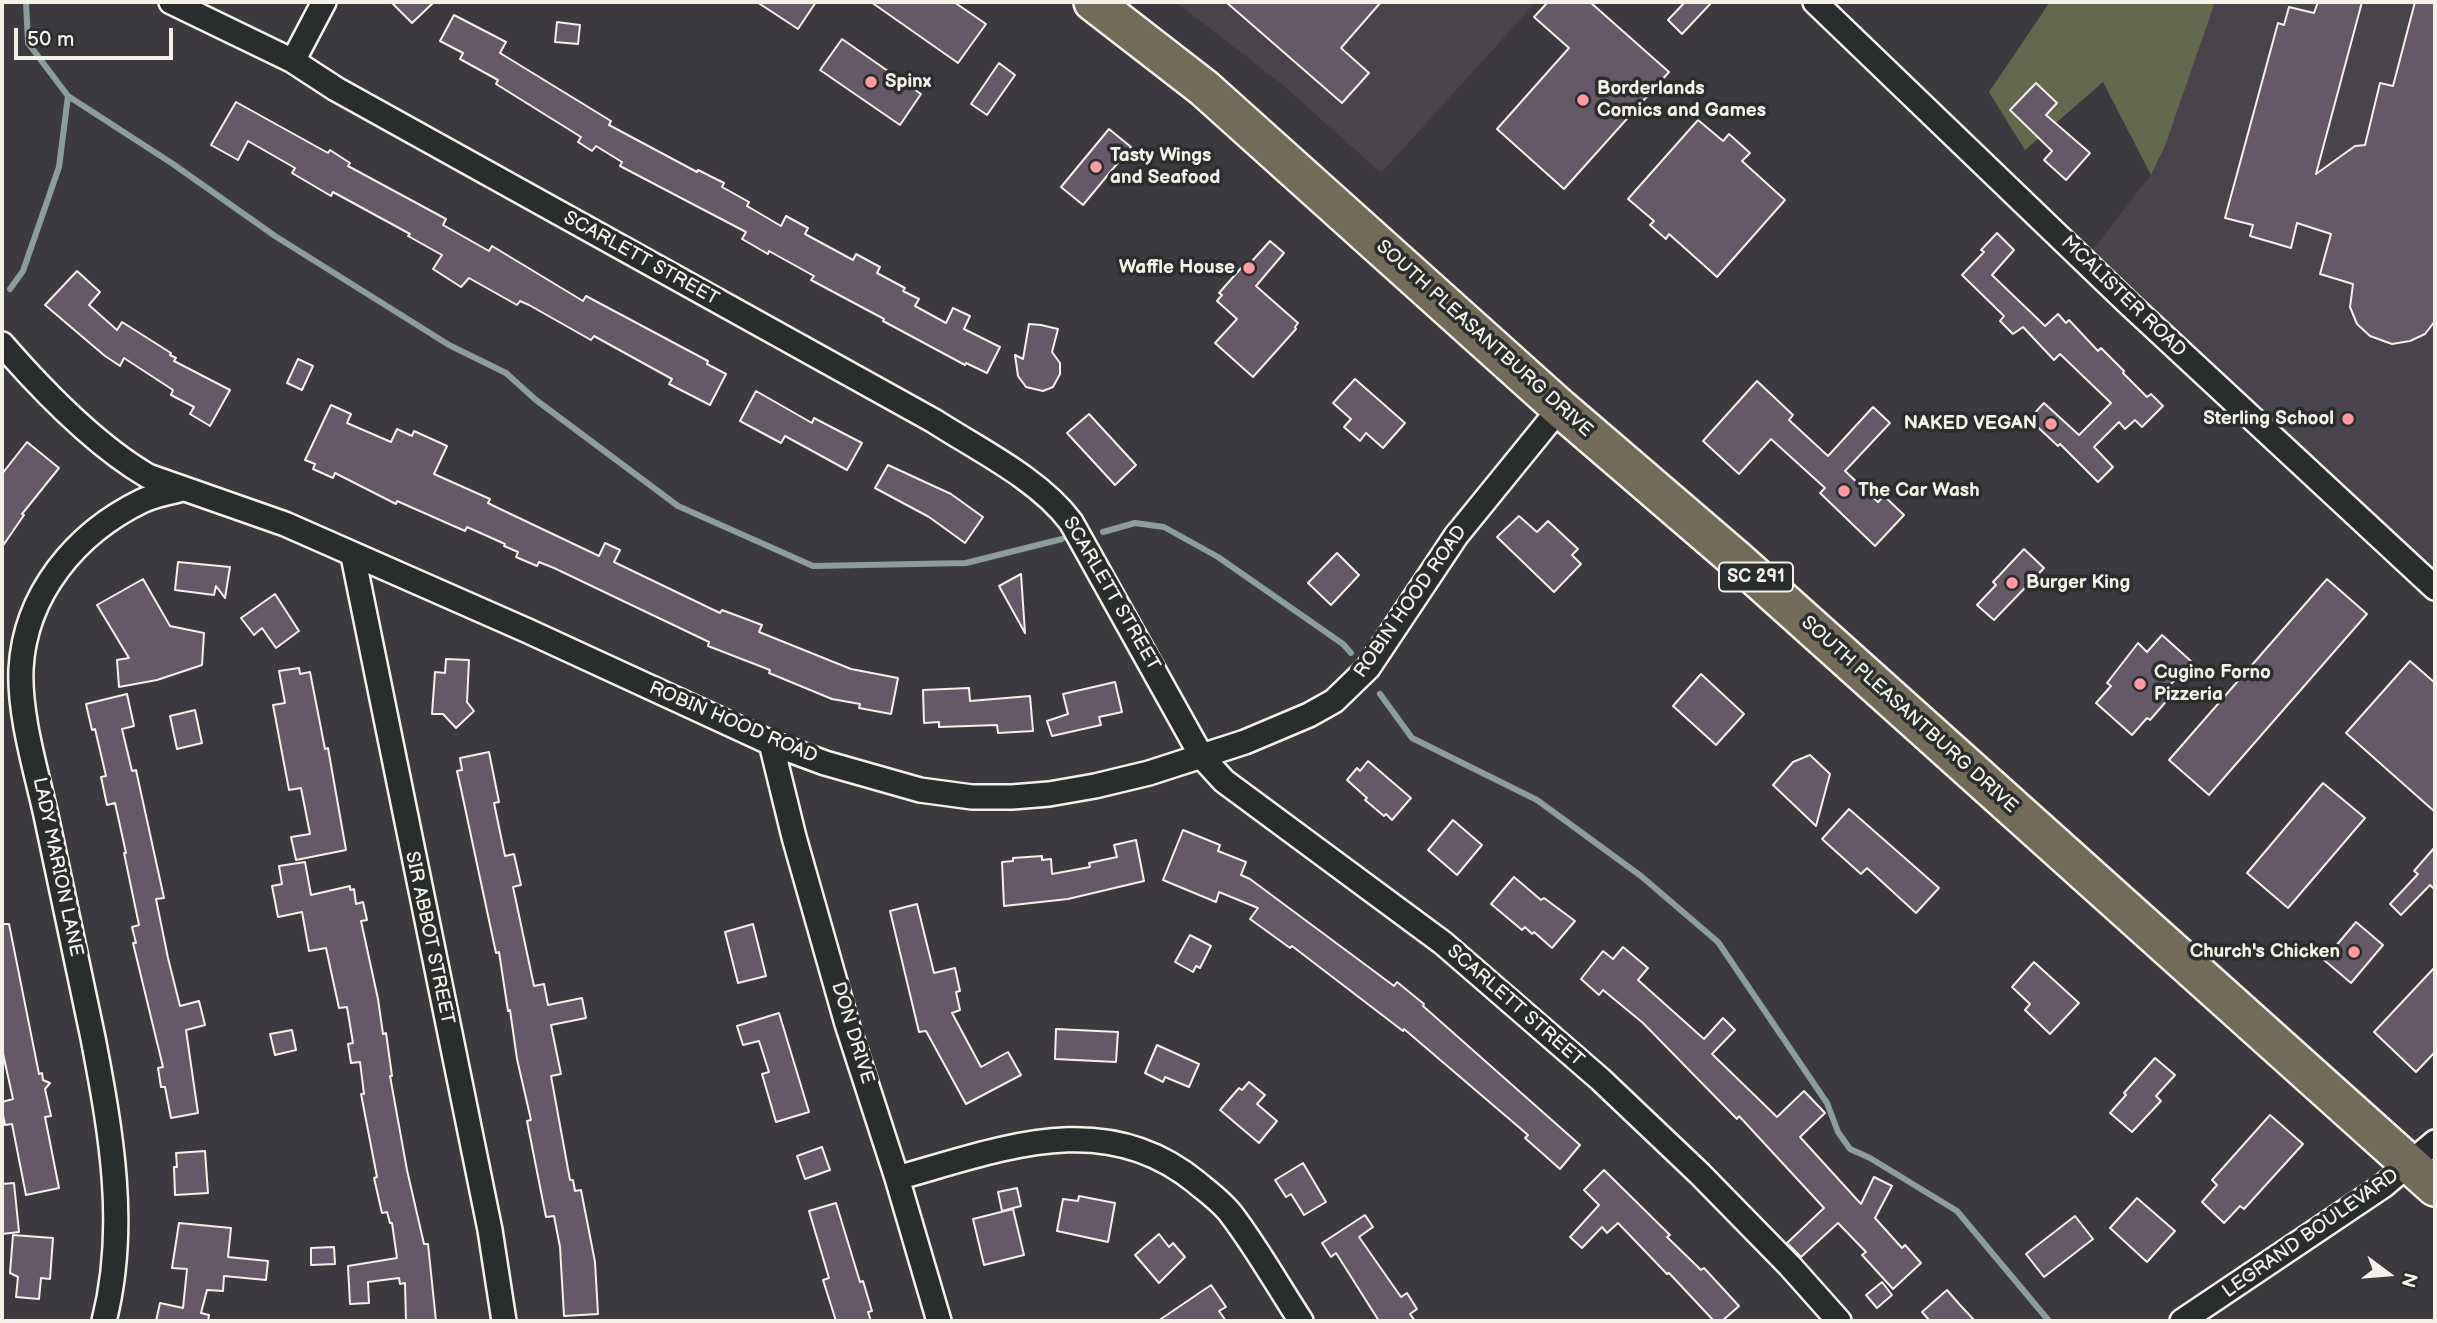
<!DOCTYPE html>
<style>
body{margin:0}
#map{position:relative;width:2437px;height:1323px;overflow:hidden;background:#3c3a3f;font-family:"Balsamiq Sans",sans-serif}
canvas{display:block}
.frame{position:absolute;inset:0;border:4px solid #f4f1e8;pointer-events:none}
.north{position:absolute;left:2353px;top:1239px;width:70px;height:70px;-webkit-text-stroke:5px #2a2d2e;paint-order:stroke;rotate:106deg;font-size:19px;font-weight:700;line-height:28px;text-align:center;color:#f4f1e8}
.north::after{content:'';display:block;margin:auto;width:24px;height:32px;background:#f4f1e8;clip-path:polygon(50% 0,100% 100%,50% 72%,0 100%)}
.scale{position:absolute;left:14px;top:28px;width:159px;height:32px;box-sizing:border-box;border:4px solid #f4f1e8;border-top:0;padding-left:9px;font-size:21px;line-height:24px;white-space:nowrap;color:#f4f1e8;-webkit-text-stroke:5px #2a2d2e;paint-order:stroke}
</style>
<div id="map">
<canvas width="2437" height="1323"></canvas>
<div class="frame"></div>
<div class="north">N</div>
<div class="scale">50 m</div>
</div>
<script>
const ctx = document.querySelector('canvas').getContext('2d');
ctx.lineJoin = 'round';
function paint(path, color) {
  ctx.fillStyle = color;
  ctx.fill(path, 'evenodd');
}
function trace(path, color, width, dash) {
  ctx.strokeStyle = color;
  ctx.lineWidth = width;
  ctx.lineCap = dash ? 'butt' : 'round';
  ctx.setLineDash(dash || []);
  ctx.stroke(path);
}
function write(font, color, halo, rows, align = 'center') {
  ctx.font = font + ' "Balsamiq Sans",sans-serif';
  ctx.lineWidth = 7;
  ctx.setLineDash([]);
  ctx.textBaseline = 'middle';
  ctx.strokeStyle = halo;
  ctx.fillStyle = color;
  for (const [text, x, y, turn = 0] of rows) {
    ctx.save();
    ctx.translate(x, y);
    ctx.rotate((+turn || 0) * Math.PI / 180);
    ctx.textAlign = isNaN(turn) ? turn : align;
    if (halo) ctx.strokeText(text, 0, 0);
    ctx.fillText(text, 0, 0);
    ctx.restore();
  }
}
paint(new Path2D(`
 M 1176,2 L 1536,2 L 1381,173 L 1283,85 Z
 M 2215,2 L 2435,2 L 2435,582 L 2088,256 L 2151,175 L 2165,146 Z`), '#49434b');
paint(new Path2D(`
 M 2050,2 L 2215,2 L 2165,146 L 2151,175 L 2103,82 L 2025,150 L 1989,92 Z`), '#63694f');
trace(new Path2D(`
 M 26,2 L 28,43 L 68,96 L 173,164 L 275,236 L 449,345 L 506,373 L 536,400 L 678,506 L 813,566 L 966,563 L 1062,539
 M 10,289 L 23,271 L 59,167 L 68,96
 M 1103,532 L 1135,523 L 1164,527 L 1218,557 L 1343,644 L 1351,653
 M 1380,694 L 1412,738 L 1537,800 L 1641,876 L 1718,942 L 1827,1103 L 1838,1132 L 1850,1149 L 1870,1158 L 1957,1211 L 2049,1321`), '#8d9d9e', 6);
const building = new Path2D(`
 M 391,2 L 434,2 L 412,23 Z
 M 757,2 L 816,2 L 798,29 Z
 M 871,2 L 954,2 L 986,24 L 958,63 Z
 M 1226,2 L 1381,2 L 1341,48 L 1369,73 L 1342,103 Z
 M 1548,2 L 1590,2 L 1669,72 L 1564,189 L 1497,129 L 1569,48 L 1534,17 Z
 M 1685,2 L 1712,2 L 1682,34 L 1668,20 Z
 M 2318,2 L 2362,2 L 2316,174 L 2355,146 L 2365,145 L 2380,83 L 2393,86 L 2415,2 L 2435,2 L 2435,321 L 2425,334 L 2410,341 L 2392,344 L 2370,336 L 2357,324 L 2350,307 L 2353,284 L 2320,274 L 2331,234 L 2297,223 L 2291,248 L 2250,236 L 2253,225 L 2225,218 L 2278,23 L 2284,25 L 2289,7 L 2314,13 Z
 M 454,15 L 506,42 L 500,53 L 611,121 L 609,125 L 697,172 L 698,170 L 724,183 L 722,187 L 749,202 L 747,206 L 781,226 L 786,216 L 808,228 L 805,234 L 853,260 L 856,254 L 880,267 L 877,273 L 905,288 L 903,291 L 919,299 L 915,306 L 946,323 L 953,308 L 970,316 L 964,329 L 1000,347 L 987,373 L 966,363 L 965,365 L 883,321 L 884,319 L 811,280 L 814,276 L 769,251 L 768,254 L 742,239 L 746,232 L 620,166 L 622,162 L 596,146 L 592,151 L 578,142 L 581,137 L 496,84 L 498,80 L 460,59 L 463,53 L 440,41 Z
 M 557,22 L 580,25 L 578,44 L 555,42 Z
 M 842,39 L 921,94 L 900,125 L 820,70 Z
 M 999,63 L 1015,75 L 987,115 L 971,104 Z
 M 2036,83 L 2057,103 L 2046,115 L 2090,153 L 2066,180 L 2044,160 L 2052,151 L 2010,110 Z
 M 236,102 L 328,153 L 330,150 L 350,163 L 348,166 L 446,219 L 443,225 L 489,251 L 492,246 L 583,301 L 586,296 L 708,361 L 707,364 L 726,374 L 710,405 L 669,384 L 672,379 L 594,336 L 591,340 L 529,305 L 520,301 L 517,305 L 469,278 L 461,287 L 433,269 L 442,255 L 408,236 L 410,234 L 333,192 L 331,196 L 292,173 L 295,168 L 248,141 L 238,160 L 211,145 Z
 M 1698,120 L 1723,141 L 1729,134 L 1750,153 L 1742,161 L 1785,200 L 1717,277 L 1669,234 L 1666,239 L 1650,225 L 1654,221 L 1628,199 Z
 M 1109,129 L 1131,147 L 1083,205 L 1061,187 Z
 M 1997,233 L 2014,250 L 1992,275 L 2045,326 L 2058,314 L 2066,323 L 2069,320 L 2098,351 L 2101,348 L 2124,371 L 2123,373 L 2147,397 L 2151,394 L 2163,406 L 2142,427 L 2135,420 L 2125,429 L 2119,422 L 2094,447 L 2113,467 L 2098,482 L 2060,444 L 2058,446 L 2029,419 L 2044,403 L 2079,435 L 2111,403 L 2060,354 L 2054,360 L 2023,327 L 2013,334 L 2000,321 L 2004,316 L 1962,275 L 1984,252 L 1981,250 Z
 M 1270,241 L 1284,253 L 1256,286 L 1298,323 L 1295,327 L 1296,329 L 1253,377 L 1215,343 L 1237,319 L 1217,301 L 1222,295 L 1219,293 L 1242,267 L 1244,270 Z
 M 77,271 L 100,292 L 89,305 L 117,330 L 122,322 L 171,353 L 170,355 L 176,358 L 174,361 L 230,390 L 210,426 L 190,414 L 194,407 L 171,395 L 173,390 L 124,358 L 120,366 L 105,356 L 45,305 Z
 M 1029,324 L 1041,325 L 1058,329 L 1052,352 L 1060,363 L 1060,374 L 1053,387 L 1043,391 L 1026,387 L 1018,376 L 1015,355 L 1023,359 Z
 M 298,359 L 313,366 L 302,390 L 287,383 Z
 M 1355,379 L 1405,423 L 1383,448 L 1366,433 L 1360,441 L 1344,427 L 1351,419 L 1333,403 Z
 M 1757,381 L 1793,415 L 1789,420 L 1828,456 L 1873,407 L 1890,423 L 1845,471 L 1878,502 L 1884,496 L 1904,515 L 1875,546 L 1820,493 L 1825,488 L 1771,439 L 1739,474 L 1703,441 Z
 M 756,391 L 812,423 L 814,418 L 862,443 L 847,470 L 785,436 L 781,443 L 740,421 Z
 M 331,405 L 351,414 L 347,423 L 391,442 L 397,429 L 412,436 L 414,431 L 447,446 L 434,474 L 490,499 L 488,503 L 498,508 L 599,556 L 605,543 L 620,550 L 614,562 L 720,613 L 722,610 L 762,625 L 759,632 L 851,669 L 898,678 L 891,714 L 859,708 L 860,704 L 832,699 L 769,673 L 770,670 L 708,646 L 709,642 L 554,568 L 539,562 L 537,566 L 516,557 L 518,552 L 504,546 L 505,544 L 467,527 L 465,531 L 397,501 L 396,504 L 335,473 L 333,478 L 313,469 L 315,464 L 305,460 Z
 M 1089,414 L 1136,465 L 1115,485 L 1067,433 Z
 M 27,442 L 59,468 L 22,514 L 24,515 L 2,547 L 2,474 Z
 M 888,465 L 951,494 L 983,517 L 965,543 L 929,517 L 875,488 Z
 M 1519,516 L 1537,532 L 1548,521 L 1578,549 L 1572,555 L 1581,564 L 1554,592 L 1497,537 Z
 M 2024,549 L 2044,568 L 1994,620 L 1977,605 L 1996,585 L 1993,582 Z
 M 1337,553 L 1359,575 L 1331,605 L 1308,583 Z
 M 178,562 L 230,567 L 225,598 L 216,586 L 214,595 L 175,590 Z
 M 1021,574 L 1025,633 L 999,586 Z
 M 143,579 L 170,626 L 204,633 L 202,665 L 157,680 L 119,687 L 117,660 L 129,658 L 97,605 Z
 M 2327,579 L 2367,614 L 2209,795 L 2169,760 Z
 M 275,594 L 299,631 L 276,648 L 262,628 L 254,635 L 241,618 Z
 M 2162,635 L 2192,662 L 2170,685 L 2176,690 L 2150,720 L 2147,718 L 2132,735 L 2096,703 L 2111,686 L 2107,683 L 2138,643 L 2147,652 Z
 M 446,659 L 469,660 L 467,702 L 474,711 L 456,728 L 443,714 L 432,714 L 435,672 L 445,673 Z
 M 2410,661 L 2435,683 L 2435,812 L 2346,733 Z
 M 299,668 L 300,674 L 310,672 L 325,749 L 328,748 L 346,850 L 296,860 L 291,837 L 310,834 L 301,788 L 289,790 L 273,705 L 285,703 L 279,671 Z
 M 1701,674 L 1744,714 L 1716,745 L 1673,706 Z
 M 1115,682 L 1122,712 L 1099,717 L 1101,725 L 1052,736 L 1047,721 L 1068,714 L 1063,694 Z
 M 969,688 L 970,701 L 1030,696 L 1033,731 L 998,733 L 997,725 L 939,727 L 939,722 L 924,723 L 923,690 Z
 M 127,694 L 134,726 L 122,729 L 132,771 L 136,770 L 164,898 L 156,899 L 168,958 L 180,1006 L 199,1001 L 205,1025 L 186,1030 L 198,1113 L 171,1118 L 165,1087 L 161,1087 L 158,1068 L 163,1067 L 133,943 L 136,943 L 132,927 L 139,925 L 124,853 L 126,853 L 115,803 L 107,805 L 101,777 L 106,776 L 95,729 L 92,730 L 86,704 Z
 M 195,710 L 202,743 L 177,749 L 170,716 Z
 M 489,752 L 499,802 L 494,803 L 505,856 L 514,854 L 521,885 L 513,887 L 534,986 L 544,984 L 548,1005 L 582,998 L 586,1018 L 551,1025 L 561,1074 L 551,1076 L 570,1180 L 573,1180 L 575,1191 L 581,1190 L 595,1262 L 598,1314 L 564,1316 L 560,1247 L 554,1216 L 546,1217 L 527,1121 L 531,1120 L 517,1059 L 510,1010 L 508,1011 L 499,952 L 496,953 L 461,789 L 457,771 L 462,770 L 460,758 Z
 M 1810,755 L 1830,774 L 1816,826 L 1773,785 L 1793,762 Z
 M 1368,761 L 1411,798 L 1392,820 L 1386,814 L 1384,816 L 1365,800 L 1367,798 L 1347,780 L 1357,768 L 1360,771 Z
 M 2323,783 L 2365,818 L 2288,908 L 2247,873 Z
 M 1849,809 L 1939,888 L 1916,913 L 1867,868 L 1861,874 L 1822,839 Z
 M 1453,820 L 1482,845 L 1457,875 L 1428,850 Z
 M 1183,830 L 1220,845 L 1218,851 L 1246,862 L 1241,875 L 1250,879 L 1394,986 L 1397,982 L 1424,1004 L 1423,1006 L 1580,1145 L 1560,1169 L 1525,1138 L 1528,1135 L 1404,1029 L 1403,1031 L 1292,946 L 1290,948 L 1250,919 L 1258,908 L 1219,892 L 1216,902 L 1163,880 Z
 M 1136,840 L 1144,881 L 1068,899 L 1004,906 L 1002,862 L 1013,861 L 1013,858 L 1042,856 L 1042,860 L 1051,859 L 1052,874 L 1090,867 L 1089,863 L 1117,857 L 1114,845 Z
 M 2435,847 L 2435,890 L 2430,885 L 2401,915 L 2390,904 L 2418,874 L 2414,871 Z
 M 305,862 L 311,895 L 350,886 L 350,890 L 354,889 L 356,904 L 363,902 L 367,920 L 361,921 L 378,999 L 383,1034 L 386,1033 L 392,1076 L 390,1076 L 407,1170 L 424,1244 L 428,1244 L 436,1321 L 406,1321 L 405,1283 L 400,1284 L 399,1278 L 368,1282 L 369,1303 L 350,1304 L 348,1266 L 397,1258 L 392,1223 L 390,1223 L 387,1212 L 382,1213 L 374,1178 L 377,1177 L 361,1094 L 364,1094 L 360,1062 L 351,1063 L 348,1044 L 353,1043 L 347,1007 L 339,1008 L 326,948 L 309,951 L 302,912 L 278,917 L 272,886 L 282,884 L 279,866 Z
 M 1514,877 L 1541,900 L 1544,898 L 1575,921 L 1552,948 L 1534,932 L 1532,934 L 1525,927 L 1522,930 L 1491,904 Z
 M 917,904 L 934,973 L 955,968 L 960,991 L 956,992 L 960,1010 L 952,1013 L 981,1067 L 1008,1052 L 1021,1075 L 966,1104 L 926,1031 L 919,1032 L 890,911 Z
 M 2356,922 L 2383,945 L 2351,983 L 2324,960 Z
 M 2,924 L 9,924 L 39,1074 L 42,1073 L 43,1080 L 50,1083 L 45,1089 L 51,1116 L 45,1117 L 59,1188 L 26,1195 L 12,1124 L 5,1125 L 2,1110 L 2,1102 L 13,1099 L 2,1049 Z
 M 753,924 L 766,976 L 738,983 L 725,932 Z
 M 1190,935 L 1211,946 L 1200,968 L 1196,966 L 1193,972 L 1175,962 Z
 M 1623,947 L 1648,968 L 1638,980 L 1704,1039 L 1723,1018 L 1735,1030 L 1712,1054 L 1777,1117 L 1804,1091 L 1825,1113 L 1800,1137 L 1861,1204 L 1874,1177 L 1892,1186 L 1875,1218 L 1902,1248 L 1905,1245 L 1921,1263 L 1893,1289 L 1862,1255 L 1866,1252 L 1838,1223 L 1801,1257 L 1787,1243 L 1824,1208 L 1739,1116 L 1737,1119 L 1643,1023 L 1603,990 L 1599,995 L 1581,979 L 1603,951 L 1613,959 Z
 M 2034,962 L 2079,1003 L 2050,1034 L 2025,1010 L 2030,1004 L 2012,987 Z
 M 2435,967 L 2435,1052 L 2416,1072 L 2374,1032 Z
 M 779,1013 L 809,1112 L 776,1122 L 762,1074 L 769,1072 L 759,1041 L 743,1045 L 737,1026 Z
 M 1056,1029 L 1118,1032 L 1116,1062 L 1055,1059 Z
 M 292,1030 L 296,1050 L 275,1055 L 270,1034 Z
 M 1157,1045 L 1199,1064 L 1189,1087 L 1165,1077 L 1163,1082 L 1145,1073 Z
 M 2155,1058 L 2175,1075 L 2156,1096 L 2161,1101 L 2132,1132 L 2110,1113 L 2126,1095 L 2124,1093 Z
 M 1249,1082 L 1265,1095 L 1257,1104 L 1277,1121 L 1259,1143 L 1220,1110 L 1239,1088 L 1242,1090 Z
 M 2270,1115 L 2303,1144 L 2244,1209 L 2240,1206 L 2224,1223 L 2202,1202 L 2217,1185 L 2212,1180 Z
 M 822,1147 L 830,1170 L 805,1179 L 797,1156 Z
 M 205,1151 L 208,1193 L 175,1195 L 174,1167 L 177,1167 L 176,1153 Z
 M 1303,1163 L 1326,1202 L 1304,1215 L 1291,1194 L 1286,1197 L 1275,1180 Z
 M 1604,1170 L 1670,1235 L 1667,1237 L 1701,1270 L 1704,1268 L 1739,1306 L 1722,1321 L 1714,1321 L 1669,1273 L 1667,1274 L 1618,1223 L 1607,1233 L 1602,1227 L 1582,1248 L 1570,1237 L 1599,1205 L 1584,1190 Z
 M 14,1183 L 19,1232 L 2,1234 L 2,1184 Z
 M 1017,1188 L 1021,1206 L 1002,1211 L 998,1192 Z
 M 1079,1196 L 1115,1203 L 1108,1242 L 1057,1231 L 1063,1199 L 1078,1201 Z
 M 2137,1198 L 2175,1231 L 2147,1262 L 2110,1228 Z
 M 836,1203 L 860,1282 L 863,1281 L 872,1311 L 868,1312 L 871,1321 L 836,1321 L 823,1280 L 829,1278 L 809,1211 Z
 M 1013,1209 L 1024,1255 L 984,1265 L 973,1219 Z
 M 1365,1215 L 1373,1227 L 1359,1237 L 1401,1297 L 1407,1293 L 1417,1309 L 1410,1314 L 1415,1321 L 1379,1321 L 1336,1253 L 1331,1257 L 1322,1243 Z
 M 2075,1216 L 2093,1239 L 2044,1277 L 2026,1254 Z
 M 179,1223 L 231,1228 L 228,1257 L 268,1261 L 266,1280 L 224,1276 L 223,1291 L 207,1290 L 201,1313 L 209,1315 L 208,1321 L 156,1321 L 160,1303 L 183,1308 L 187,1269 L 172,1268 Z
 M 1159,1234 L 1169,1247 L 1173,1243 L 1185,1257 L 1159,1283 L 1135,1255 Z
 M 13,1235 L 53,1238 L 50,1279 L 41,1278 L 39,1299 L 16,1297 L 18,1277 L 10,1273 Z
 M 334,1247 L 335,1264 L 311,1265 L 311,1248 Z
 M 1882,1282 L 1892,1295 L 1877,1308 L 1866,1295 Z
 M 1211,1285 L 1226,1307 L 1219,1311 L 1226,1321 L 1158,1321 Z
 M 1947,1290 L 1960,1305 L 1975,1321 L 1930,1321 L 1922,1312 Z`);
paint(building, '#665967');
trace(building, '#f4f1e8', 2);
const minor = new Path2D(`
 M 171,2 L 293,61 L 336,89 L 934,421 C 979,450 1039,479 1071,522 L 1202,757 L 1224,781 L 1443,943 L 1600,1079 L 1700,1174 L 1790,1266 L 1839,1321
 M 1815,2 L 2127,302 L 2435,588
 M 293,61 L 324,2
 M 2,344 C 42,390 95,445 148,476 L 285,524 L 528,631 L 771,743 L 825,763 L 920,790 L 972,797 L 1012,797 L 1049,794 L 1095,786 L 1149,773 L 1245,742 L 1309,715 L 1334,701 L 1368,668 L 1456,536 L 1560,408
 M 353,556 L 490,1230 L 504,1321
 M 771,743 L 794,837 L 847,1024 L 897,1178 L 939,1321
 M 897,1178 C 999,1150 1103,1106 1196,1182 C 1208,1192 1222,1202 1231,1214 C 1257,1248 1278,1286 1301,1321
 M 104,1321 C 128,1227 111,1132 93,1038 C 78,965 62,893 47,820 C 37,773 19,717 21,669 C 25,594 76,533 142,501 C 154,495 169,493 182,489
 M 2182,1321 L 2383,1186 L 2435,1142`);
const primary = new Path2D(`
 M 1093,2 L 1204,88 L 1560,408 L 1738,561 L 2435,1187`);
trace(minor, '#f4f1e8', 28);
trace(primary, '#f4f1e8', 42);
trace(minor, '#2a2d2e', 23);
trace(primary, '#736b5a', 37);
for (const [x, y, r, color] of [
 [871,82,7,"#ff9aa2"],
 [1583,100,7,"#ff9aa2"],
 [1096,167,7,"#ff9aa2"],
 [1249,268,7,"#ff9aa2"],
 [2348,419,7,"#ff9aa2"],
 [2051,424,7,"#ff9aa2"],
 [1844,491,7,"#ff9aa2"],
 [2012,583,7,"#ff9aa2"],
 [2140,684,7,"#ff9aa2"],
 [2354,952,7,"#ff9aa2"]
]) {
  const dot = new Path2D();
  dot.arc(x, y, r, 0, 2 * Math.PI);
  ctx.fillStyle = color;
  ctx.fill(dot);
  trace(dot, '#2a2d2e', 2.5);
}
for (const [x, y, w] of [
 [1756,577,74]
]) {
  const box = new Path2D();
  box.roundRect(x - w / 2, y - 14.5, w, 29, 5);
  ctx.fillStyle = '#2a2d2e';
  ctx.fill(box);
  trace(box, '#f4f1e8', 2);
}
write('bold 18px', '#f4f1e8', null, [
 ["SC 291",1756,577]
]);
write('bold 19px', '#f4f1e8', '#2a2d2e', [
 ["Spinx",885,82],
 ["Borderlands",1597,89],
 ["Comics and Games",1597,111],
 ["Tasty Wings",1110,156],
 ["and Seafood",1110,178],
 ["Waffle House",1235,268,"right"],
 ["Sterling School",2334,419,"right"],
 ["NAKED VEGAN",2037,424,"right"],
 ["The Car Wash",1858,491],
 ["Burger King",2026,583],
 ["Cugino Forno",2154,673],
 ["Pizzeria",2154,695],
 ["Church's Chicken",2340,952,"right"]
], 'left');
write('19px', '#f4f1e8', '#2a2d2e', [
 ["SCARLETT STREET",641,259,29],
 ["MCALISTER ROAD",2123,297,44],
 ["SOUTH PLEASANTBURG DRIVE",1484,339,42],
 ["SCARLETT STREET",1111,594,60],
 ["ROBIN HOOD ROAD",1411,602,-55],
 ["SOUTH PLEASANTBURG DRIVE",1909,715,42],
 ["ROBIN HOOD ROAD",733,723,23],
 ["LADY MARION LANE",57,867,78],
 ["SIR ABBOT STREET",429,938,78],
 ["SCARLETT STREET",1515,1006,41],
 ["DON DRIVE",852,1033,73],
 ["LEGRAND BOULEVARD",2311,1234,-35]
]);
</script>
